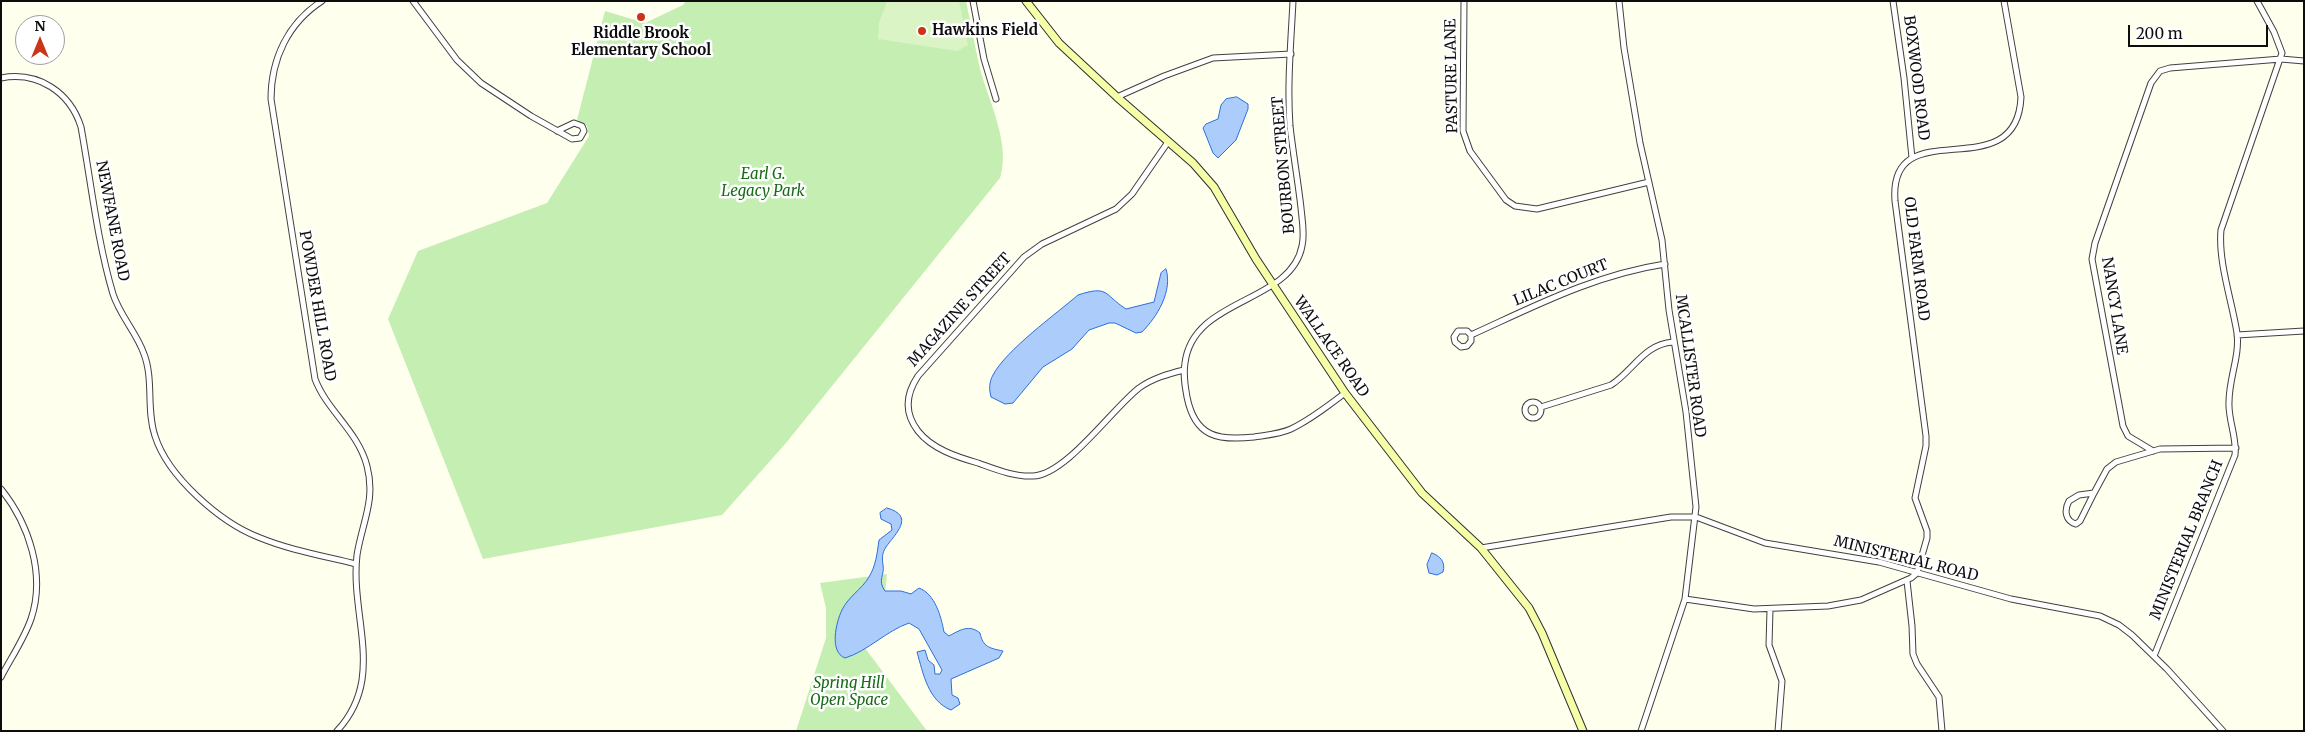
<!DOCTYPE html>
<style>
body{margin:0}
#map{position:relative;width:2305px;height:732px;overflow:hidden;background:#ffffed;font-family:Merriweather,serif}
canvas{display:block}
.frame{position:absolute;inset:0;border:2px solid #0d0d0d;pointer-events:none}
.north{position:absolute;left:15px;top:15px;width:50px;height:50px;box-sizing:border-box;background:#fff;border:1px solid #9e9e9e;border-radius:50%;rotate:0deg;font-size:14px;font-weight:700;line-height:20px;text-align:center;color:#0d0d0d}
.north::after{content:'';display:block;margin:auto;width:18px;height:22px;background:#cb3517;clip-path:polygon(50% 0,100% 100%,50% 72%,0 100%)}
.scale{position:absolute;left:2128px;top:25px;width:140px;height:22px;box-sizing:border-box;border:2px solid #0d0d0d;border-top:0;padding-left:6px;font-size:15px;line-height:18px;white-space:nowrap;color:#0d0d0d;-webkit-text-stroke:4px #fff;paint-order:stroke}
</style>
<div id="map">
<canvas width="2305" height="732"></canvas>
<div class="frame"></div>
<div class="north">N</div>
<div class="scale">200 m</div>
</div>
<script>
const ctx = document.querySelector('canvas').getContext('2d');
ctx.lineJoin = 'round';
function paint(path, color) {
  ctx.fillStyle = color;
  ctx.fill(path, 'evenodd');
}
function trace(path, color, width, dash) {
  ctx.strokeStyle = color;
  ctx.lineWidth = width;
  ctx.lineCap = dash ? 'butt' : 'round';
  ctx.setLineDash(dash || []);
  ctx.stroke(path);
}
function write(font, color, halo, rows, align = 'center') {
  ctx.font = font + ' Merriweather,serif';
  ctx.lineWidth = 5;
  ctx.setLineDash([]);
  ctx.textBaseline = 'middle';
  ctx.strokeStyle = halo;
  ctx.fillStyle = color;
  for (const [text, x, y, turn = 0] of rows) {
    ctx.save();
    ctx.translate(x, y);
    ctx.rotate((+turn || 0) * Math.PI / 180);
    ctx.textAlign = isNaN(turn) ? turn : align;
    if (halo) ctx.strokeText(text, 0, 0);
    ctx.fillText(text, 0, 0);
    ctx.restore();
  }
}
paint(new Path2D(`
 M 686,1 L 966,1 C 971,24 975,47 980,69 C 989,102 1011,144 1000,178 L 786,443 L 722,515 L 483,559 L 388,319 L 418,251 L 547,203 L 589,136 L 587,126 L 577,120 L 605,11 L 645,23 L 683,5 Z
 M 887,574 L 883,615 L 859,640 L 927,731 L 796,731 L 826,638 L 826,608 L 820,583 Z`), '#c5eeb2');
paint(new Path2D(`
 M 887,1 L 959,1 L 968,45 L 957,51 L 878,39 L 879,23 Z`), '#daf4c5');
const water = new Path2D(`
 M 1237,97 L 1248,104 L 1248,109 L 1236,140 L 1218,158 L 1213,153 L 1203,128 L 1206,124 L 1218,119 L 1221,105 L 1226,99 Z
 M 1166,269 C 1173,291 1157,317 1142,332 L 1136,333 L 1115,323 L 1109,323 L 1089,330 L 1072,349 L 1043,367 L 1013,403 L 1005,404 L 991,397 C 989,389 989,382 993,375 C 1006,350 1056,314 1078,295 C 1109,285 1103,294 1126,309 L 1154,302 L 1161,273 Z
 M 887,508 C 916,516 895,534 886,547 C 882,553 882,558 883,565 C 885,575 877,580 885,591 L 901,591 L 911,594 L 919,588 C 935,594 941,616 944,632 L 949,636 C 960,630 969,624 980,633 C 983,647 989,648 1003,651 L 999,658 L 951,679 L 952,695 L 958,698 L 960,704 L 951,710 C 928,701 923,673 917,652 L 925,650 L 928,660 L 934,665 L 935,674 L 940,674 L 942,670 L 919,629 L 909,623 C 886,631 868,651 845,658 C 829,652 836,622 842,610 C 848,597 862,589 869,577 C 876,565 877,554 879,540 L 892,530 L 891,524 L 881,519 L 880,513 Z
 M 1432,553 C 1440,556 1446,562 1443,572 L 1437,575 L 1429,573 L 1427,565 Z`);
paint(water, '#accdfc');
trace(water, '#2b6fdb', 1);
const street = new Path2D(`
 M 322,1 C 288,23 271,59 271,99 L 315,379 C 327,411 358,431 367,466 C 376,500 362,523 357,555 C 352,598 368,640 362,680 C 359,699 350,717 337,731
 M 413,1 L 457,60 L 481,83 L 531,116 L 572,139 L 580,138 L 584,131 L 582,126 L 574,123 L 557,131
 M 973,1 L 984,59 L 996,99
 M 1293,1 C 1291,42 1287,85 1290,126 C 1293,153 1298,181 1301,208 C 1302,220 1305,234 1302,246 C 1291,304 1193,297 1185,363 C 1183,375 1185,386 1187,397 C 1195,437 1218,441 1254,437 C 1267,435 1280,434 1291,429 C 1310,420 1328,406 1345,393
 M 1464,1 L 1463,131 L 1470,151 L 1506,200 L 1515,206 L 1537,209 L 1649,182
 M 1619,1 L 1624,48 L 1640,143 L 1662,240 L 1669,310 L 1686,412 L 1696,507 L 1685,599 L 1641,731
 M 1893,1 L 1904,78 L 1912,158
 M 1,78 C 38,71 70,92 81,127 C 91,182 97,240 113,294 C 120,316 137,333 144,354 C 154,380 146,410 155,436 C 168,477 220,522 258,537 C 289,550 324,556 356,564
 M 1117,97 L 1164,76 L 1213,58 L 1291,54
 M 1168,142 L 1132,194 L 1116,209 L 1042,244 L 1024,257 L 918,376 C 906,394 904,413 918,431 C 932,449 957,457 978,463 C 995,469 1014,477 1033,476 C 1066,475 1112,409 1139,388 C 1153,378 1168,374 1184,370
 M 1471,335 L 1471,341 L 1467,346 L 1461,347 L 1455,342 L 1454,337 L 1458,331 L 1467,331 L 1471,335 C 1535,306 1594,275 1665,264
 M 2237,335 L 2304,331
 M1525 410a8 8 0 1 1 16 0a8 8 0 1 1-16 0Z
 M 1541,407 L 1611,385 C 1633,371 1644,344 1673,342
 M 2153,451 L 2128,436 L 2123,426 L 2092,259 L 2095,243 L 2151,83 L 2160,71 L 2170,68 L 2281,59 L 2304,61
 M 1,489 C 29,524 46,575 31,619 C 24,639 11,658 1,677
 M 2094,493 L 2080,521 L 2076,524 C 2065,521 2064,510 2069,501 L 2079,495 L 2094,493 L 2107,469 L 2116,462 L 2160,449 L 2236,448
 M 1481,548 L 1671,517 L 1696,517 L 1765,543 L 1879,562 L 2011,599 L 2100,616 L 2119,625 L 2132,635 L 2167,669 L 2223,731
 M 1907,581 L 1912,626 L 1913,654 L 1917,664 L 1939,697 L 1942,731
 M 1685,599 L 1754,609 L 1828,606 L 1861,600 L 1911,578 L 1917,573 L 1927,538 L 1927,531 L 1915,498 L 1926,446 L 1926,436 L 1895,201 C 1888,108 2017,191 2021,97 L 2004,1
 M 1770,610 L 1769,645 L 1782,681 L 1778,731
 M 2154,656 L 2235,455 C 2237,437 2228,420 2229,402 C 2229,378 2240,356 2237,333 C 2232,301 2218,262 2221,230 L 2282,53 L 2274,32 L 2257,1`);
const secondary = new Path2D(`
 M 1026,1 L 1059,43 L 1117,97 L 1193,163 L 1214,187 L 1256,259 L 1345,393 L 1422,493 L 1481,548 L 1529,608 L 1542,633 L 1583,731`);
trace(street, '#404040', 7);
trace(secondary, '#2f2f2f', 9);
trace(street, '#fff', 5);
trace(secondary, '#f6ffa8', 7);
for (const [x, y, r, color] of [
 [641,17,5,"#cb3517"],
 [922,31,5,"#cb3517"]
]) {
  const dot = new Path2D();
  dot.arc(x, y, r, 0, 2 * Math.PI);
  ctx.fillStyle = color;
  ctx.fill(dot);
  trace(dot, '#fff', 2);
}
write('bold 15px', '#0d0d0d', '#fff', [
 ["Hawkins Field",932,31],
 ["Riddle Brook",641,34,"center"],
 ["Elementary School",641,51,"center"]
], 'left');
write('15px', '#0d0d0d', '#fff', [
 ["PASTURE LANE",1452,76,-91],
 ["BOXWOOD ROAD",1916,78,83],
 ["BOURBON STREET",1284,165,-95],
 ["NEWFANE ROAD",112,221,79],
 ["OLD FARM ROAD",1916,259,83],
 ["LILAC COURT",1561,283,-22],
 ["POWDER HILL ROAD",317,306,80],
 ["NANCY LANE",2114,306,81],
 ["MAGAZINE STREET",960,310,-48],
 ["WALLACE ROAD",1331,347,55],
 ["MCALLISTER ROAD",1690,366,82],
 ["MINISTERIAL BRANCH",2187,540,-68],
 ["MINISTERIAL ROAD",1906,559,14]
]);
write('italic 15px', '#176c17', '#fff', [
 ["Earl G.",763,175],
 ["Legacy Park",763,192],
 ["Spring Hill",849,684],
 ["Open Space",849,701]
]);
</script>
